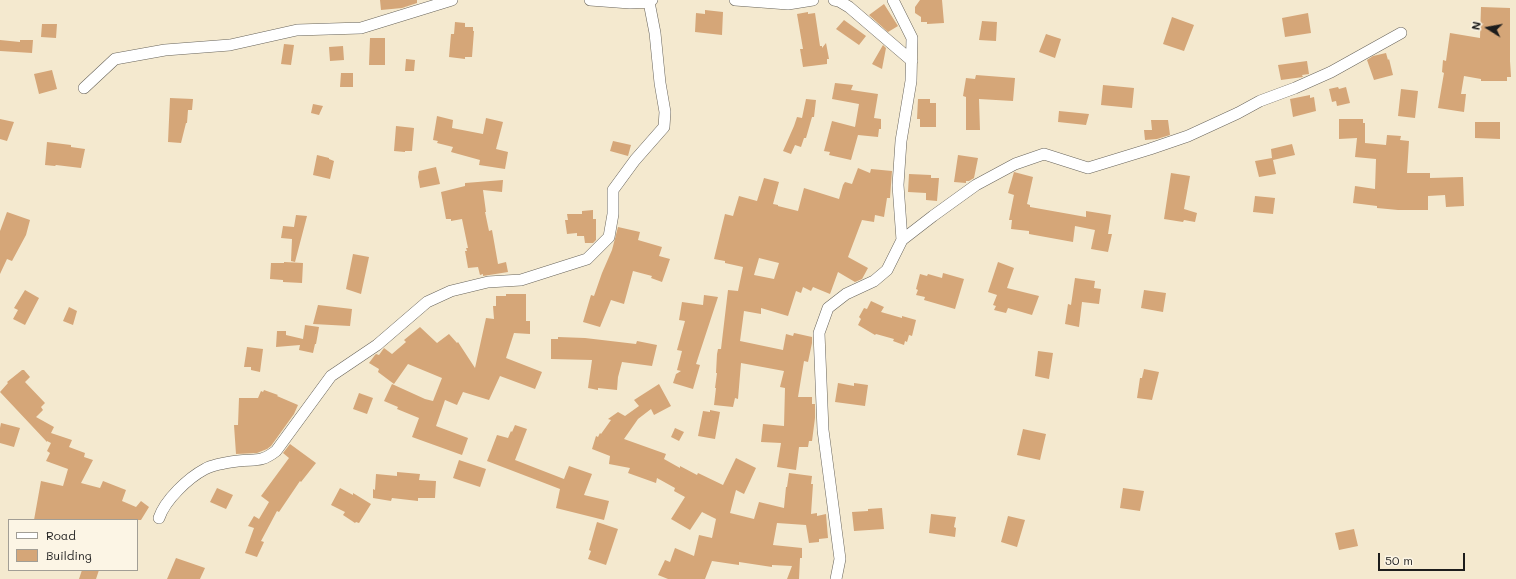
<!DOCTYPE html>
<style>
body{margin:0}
#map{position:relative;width:1516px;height:579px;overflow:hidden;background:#f4e9cf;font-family:Mali,sans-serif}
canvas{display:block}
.legend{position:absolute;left:8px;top:519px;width:130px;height:52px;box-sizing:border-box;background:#fcf5e5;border:1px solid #a29e95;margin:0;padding:5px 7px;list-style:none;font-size:12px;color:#1c1c1c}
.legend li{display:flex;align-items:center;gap:8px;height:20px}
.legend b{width:20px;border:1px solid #a29e95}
.north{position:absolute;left:1468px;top:8px;width:40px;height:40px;-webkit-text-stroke:3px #fcf5e5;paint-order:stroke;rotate:281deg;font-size:11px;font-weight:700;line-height:16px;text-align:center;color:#1c1c1c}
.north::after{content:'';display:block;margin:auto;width:14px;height:18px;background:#1c1c1c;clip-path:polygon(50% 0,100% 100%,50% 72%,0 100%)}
.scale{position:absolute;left:1378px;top:553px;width:87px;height:18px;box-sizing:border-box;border:2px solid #1c1c1c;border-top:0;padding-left:5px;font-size:12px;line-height:14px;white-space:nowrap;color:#1c1c1c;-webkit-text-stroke:3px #fcf5e5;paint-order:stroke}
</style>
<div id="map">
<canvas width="1516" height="579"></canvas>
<ul class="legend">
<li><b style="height:5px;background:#fff"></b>Road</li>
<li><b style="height:11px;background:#d5a678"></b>Building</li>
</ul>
<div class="north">N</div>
<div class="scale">50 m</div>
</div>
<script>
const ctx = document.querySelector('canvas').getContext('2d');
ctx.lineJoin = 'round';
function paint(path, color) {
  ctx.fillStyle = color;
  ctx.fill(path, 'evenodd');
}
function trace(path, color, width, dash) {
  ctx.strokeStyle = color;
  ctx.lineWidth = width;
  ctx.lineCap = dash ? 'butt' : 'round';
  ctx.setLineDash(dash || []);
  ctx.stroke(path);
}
paint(new Path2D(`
 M 380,0 L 417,0 L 417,3 L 402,8 L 381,10 Z
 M 920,0 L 942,0 L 944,23 L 927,24 L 927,22 L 921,22 L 921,17 L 915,13 L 915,7 Z
 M 884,4 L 898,26 L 888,32 L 869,15 Z
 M 1481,7 L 1510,8 L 1510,61 L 1511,77 L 1507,77 L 1507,81 L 1481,81 L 1481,79 L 1464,76 L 1461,94 L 1466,94 L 1464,112 L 1438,108 L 1444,73 L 1442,72 L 1443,60 L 1446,61 L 1450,33 L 1480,38 Z
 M 705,10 L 723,12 L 722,35 L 695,32 L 696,13 L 705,14 Z
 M 808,12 L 808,14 L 815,13 L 820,46 L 822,46 L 822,48 L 826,43 L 829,59 L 827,59 L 827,64 L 803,67 L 800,49 L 803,49 L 797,14 Z
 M 1308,13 L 1311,33 L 1285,37 L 1282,18 Z
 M 1172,17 L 1194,25 L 1184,51 L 1163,44 Z
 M 844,20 L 866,36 L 859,45 L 836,29 Z
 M 982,21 L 997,22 L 996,41 L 979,40 Z
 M 455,22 L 465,23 L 465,27 L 473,27 L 473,31 L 474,31 L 472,57 L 465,57 L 465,59 L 449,57 L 451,34 L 454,34 Z
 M 42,24 L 57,24 L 56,38 L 41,37 Z
 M 1046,34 L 1061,39 L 1055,58 L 1039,52 Z
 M 370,38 L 385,38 L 385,65 L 369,65 Z
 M 0,40 L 20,42 L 20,40 L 33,40 L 32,53 L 0,51 Z
 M 284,44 L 294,45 L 291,65 L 281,64 Z
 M 883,45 L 886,48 L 882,69 L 872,64 Z
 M 343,46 L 344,60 L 330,61 L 329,47 Z
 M 1386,53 L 1388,60 L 1389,59 L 1393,75 L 1374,80 L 1367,60 L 1373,56 Z
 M 406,59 L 415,60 L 414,71 L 405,71 Z
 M 1307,61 L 1309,74 L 1302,75 L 1303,77 L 1281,80 L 1278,65 Z
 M 52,70 L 57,89 L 39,94 L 34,74 Z
 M 341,73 L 353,73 L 353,87 L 340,87 Z
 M 976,75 L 1015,78 L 1013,101 L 979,99 L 980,130 L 966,130 L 966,97 L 963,96 L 966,78 L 975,79 Z
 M 835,83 L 853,85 L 851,90 L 878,94 L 874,118 L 881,119 L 881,129 L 879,129 L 878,137 L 858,135 L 851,160 L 829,155 L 830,152 L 824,151 L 832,121 L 855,127 L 859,104 L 832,99 Z
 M 1103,85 L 1134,88 L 1132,108 L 1101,105 Z
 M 1338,87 L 1339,89 L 1346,87 L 1350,103 L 1337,106 L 1336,101 L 1332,102 L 1329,89 Z
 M 1401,89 L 1418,91 L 1415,118 L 1398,116 Z
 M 1310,95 L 1310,98 L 1314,97 L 1316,111 L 1293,117 L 1290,99 Z
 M 170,98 L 193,99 L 192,110 L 188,110 L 187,123 L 186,123 L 181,143 L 168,142 Z
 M 806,99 L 816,100 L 814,117 L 812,117 L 806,138 L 804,138 L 801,147 L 795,145 L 791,154 L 783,151 L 794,126 L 797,117 L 802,118 Z
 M 918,99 L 930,99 L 930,103 L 936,103 L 936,127 L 920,127 L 920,119 L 917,119 Z
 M 313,104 L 323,106 L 319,115 L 311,113 Z
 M 1059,111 L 1089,114 L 1086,125 L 1058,122 Z
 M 437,116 L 453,120 L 452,128 L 483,134 L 486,118 L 503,122 L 496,149 L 508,152 L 505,169 L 479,165 L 480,160 L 451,152 L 453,147 L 437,143 L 438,141 L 433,140 Z
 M 0,119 L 14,122 L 7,141 L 0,139 Z
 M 1339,119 L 1363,119 L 1363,123 L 1365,123 L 1365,143 L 1386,145 L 1387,135 L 1401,136 L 1400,140 L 1409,141 L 1407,173 L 1430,173 L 1430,178 L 1463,177 L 1464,206 L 1446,207 L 1445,195 L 1428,196 L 1428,210 L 1398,210 L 1377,208 L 1377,206 L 1353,203 L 1355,186 L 1375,189 L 1376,159 L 1355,157 L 1357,138 L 1339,139 Z
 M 1151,120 L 1168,120 L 1170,135 L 1157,139 L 1145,140 L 1144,130 L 1152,130 Z
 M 1475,122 L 1500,122 L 1500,139 L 1475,138 Z
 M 396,126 L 414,128 L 412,151 L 405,151 L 405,152 L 394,151 Z
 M 613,141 L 631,145 L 628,156 L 610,151 Z
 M 47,142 L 71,145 L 71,147 L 85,149 L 81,168 L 56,165 L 55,166 L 45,165 Z
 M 1292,144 L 1295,155 L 1273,160 L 1276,174 L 1259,177 L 1255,161 L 1272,158 L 1271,149 Z
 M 317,155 L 329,158 L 329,159 L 334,161 L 330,179 L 313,175 Z
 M 958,155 L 978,158 L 974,178 L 969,181 L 966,181 L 966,183 L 954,182 Z
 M 436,167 L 440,184 L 420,188 L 418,177 L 419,171 Z
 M 858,168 L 870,173 L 871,169 L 892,171 L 890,198 L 887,198 L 884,217 L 875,215 L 874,222 L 862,220 L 848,257 L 868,268 L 862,279 L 855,282 L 838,272 L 830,294 L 813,287 L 811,291 L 803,287 L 801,293 L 796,291 L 788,316 L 761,308 L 761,314 L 744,311 L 740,341 L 783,350 L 786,334 L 793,336 L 794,333 L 812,337 L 812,343 L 808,362 L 804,361 L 798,397 L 812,397 L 812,404 L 815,404 L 815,418 L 812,441 L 809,441 L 808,447 L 799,447 L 796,470 L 777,467 L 781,443 L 761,442 L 763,424 L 784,426 L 785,388 L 780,387 L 784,371 L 741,363 L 738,399 L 735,398 L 733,407 L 714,405 L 716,388 L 715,388 L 717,373 L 716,373 L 717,354 L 718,349 L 721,349 L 728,290 L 738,291 L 743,267 L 725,263 L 725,261 L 714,259 L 725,214 L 733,216 L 739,196 L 757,201 L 764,178 L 779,182 L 773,204 L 778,205 L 778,206 L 798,211 L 804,188 L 839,199 L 843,185 L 845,182 L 852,184 ZM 759,258 L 779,263 L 774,279 L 754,275 Z
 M 1014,172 L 1033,177 L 1027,204 L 1030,205 L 1030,207 L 1086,217 L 1086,211 L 1111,215 L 1108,234 L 1112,234 L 1108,252 L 1091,249 L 1095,230 L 1075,226 L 1073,242 L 1029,234 L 1029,231 L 1011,229 L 1012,220 L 1009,220 L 1014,195 L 1008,193 Z
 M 1171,173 L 1190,176 L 1184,209 L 1197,213 L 1195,222 L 1184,220 L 1183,222 L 1164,219 Z
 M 909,174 L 931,175 L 931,178 L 939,178 L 937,201 L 926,200 L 926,193 L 908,192 Z
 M 503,180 L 502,192 L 483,190 L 486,212 L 485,212 L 489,231 L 492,230 L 498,264 L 506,262 L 508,272 L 483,276 L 483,274 L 480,275 L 478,267 L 468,268 L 465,251 L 467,251 L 466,248 L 468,248 L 462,219 L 451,221 L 451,219 L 446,219 L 441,192 L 465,186 L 465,183 Z
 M 1255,196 L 1275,198 L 1273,214 L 1253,212 Z
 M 593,210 L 593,219 L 596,219 L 596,240 L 593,243 L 585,243 L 584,236 L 577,236 L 577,233 L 567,234 L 565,220 L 568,220 L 567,214 L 582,214 L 582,211 Z
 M 7,212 L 30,220 L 26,235 L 12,261 L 7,259 L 0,274 L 0,231 Z
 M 296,215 L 307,216 L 295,262 L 291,261 L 292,239 L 281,238 L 283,226 L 294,227 Z
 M 618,227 L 640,232 L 638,240 L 662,247 L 659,256 L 670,259 L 662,282 L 651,278 L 652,276 L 633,271 L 624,304 L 611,300 L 600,327 L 583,322 L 591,295 L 594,296 L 602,273 L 612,250 Z
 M 353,254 L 369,257 L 361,294 L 346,289 Z
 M 284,262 L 303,263 L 302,283 L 283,282 L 283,280 L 270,279 L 271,263 L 284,263 Z
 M 998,262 L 1014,268 L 1007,288 L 1039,296 L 1032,315 L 1008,308 L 1006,313 L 994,310 L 996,306 L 993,305 L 997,295 L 988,292 Z
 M 943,273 L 964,279 L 955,309 L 924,300 L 925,297 L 916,295 L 918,290 L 916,289 L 920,274 L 927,276 L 928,274 L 942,278 Z
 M 1075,278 L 1095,281 L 1094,288 L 1101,289 L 1099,304 L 1082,302 L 1079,327 L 1065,324 L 1068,304 L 1071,305 Z
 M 25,290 L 39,298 L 25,325 L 13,319 L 18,310 L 14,308 Z
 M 1144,290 L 1166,293 L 1163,312 L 1141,308 Z
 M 506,294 L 526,294 L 526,321 L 530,321 L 530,334 L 514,333 L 506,358 L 542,372 L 535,389 L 500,376 L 489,400 L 463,392 L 457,405 L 445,400 L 436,426 L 468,438 L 462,455 L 412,437 L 419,418 L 397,409 L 398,407 L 384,401 L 392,384 L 425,399 L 433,401 L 442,378 L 408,364 L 394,384 L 378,372 L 379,369 L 369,363 L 375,355 L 376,354 L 379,355 L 384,348 L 392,354 L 406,342 L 404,340 L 420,327 L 437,343 L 449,334 L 457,343 L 458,342 L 475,368 L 486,318 L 494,319 L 493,306 L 496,306 L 496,296 L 506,296 Z
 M 704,295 L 718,297 L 696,364 L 700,365 L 693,389 L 673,383 L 676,374 L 681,371 L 677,370 L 682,351 L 677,350 L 685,321 L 679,320 L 682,302 L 703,305 Z
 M 871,301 L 884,307 L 881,312 L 902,318 L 902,316 L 916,320 L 912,336 L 909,335 L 907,342 L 905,341 L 904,345 L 893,341 L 894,339 L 876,334 L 875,335 L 858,325 L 861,319 L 859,317 L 864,308 L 867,309 Z
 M 318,305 L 352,309 L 350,326 L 313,324 Z
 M 69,307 L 77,311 L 73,325 L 63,321 Z
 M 305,325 L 319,327 L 316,344 L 315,344 L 313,353 L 299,350 L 300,345 L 276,347 L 277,331 L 286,331 L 286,335 L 303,339 Z
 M 558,337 L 585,338 L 636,344 L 637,341 L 657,345 L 652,366 L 622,362 L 618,377 L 617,390 L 598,388 L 598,390 L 588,388 L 592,360 L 551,359 L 551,339 L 558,339 Z
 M 247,347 L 263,349 L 260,372 L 251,370 L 251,367 L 244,367 Z
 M 1038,351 L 1053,353 L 1049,379 L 1035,376 Z
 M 1144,369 L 1159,372 L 1152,400 L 1137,398 L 1140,378 L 1142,378 Z
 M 22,370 L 24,370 L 30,377 L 25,382 L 45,403 L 41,407 L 43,410 L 36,417 L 54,427 L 51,433 L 72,440 L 69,447 L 85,453 L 84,457 L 93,460 L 81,483 L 100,488 L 103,481 L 126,490 L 122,501 L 136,507 L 141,501 L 149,507 L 141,520 L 34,520 L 41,481 L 63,486 L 68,469 L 46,461 L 50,453 L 47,451 L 51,443 L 47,441 L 47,442 L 0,392 L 8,383 L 7,382 Z
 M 838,383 L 854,386 L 854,383 L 868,385 L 865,406 L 835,402 Z
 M 659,384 L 671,406 L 654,415 L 651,409 L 638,419 L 624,439 L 666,454 L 664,459 L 680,468 L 680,466 L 697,475 L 698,473 L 723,485 L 736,458 L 756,468 L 744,494 L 736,490 L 730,513 L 754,519 L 759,502 L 784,508 L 786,487 L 787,487 L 789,473 L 812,476 L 811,484 L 813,484 L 811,514 L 817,513 L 817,516 L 826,514 L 828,538 L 819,539 L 819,542 L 809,543 L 806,525 L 777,523 L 773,545 L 802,548 L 802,558 L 800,558 L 799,579 L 787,579 L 792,566 L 772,565 L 772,567 L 739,562 L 739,565 L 712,561 L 705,579 L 668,579 L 658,575 L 665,560 L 670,562 L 675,548 L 694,556 L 699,535 L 712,538 L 716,519 L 702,512 L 690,530 L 671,519 L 685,497 L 674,491 L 675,488 L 657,478 L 656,483 L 628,473 L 630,468 L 609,464 L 610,456 L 592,449 L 596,436 L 598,437 L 600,433 L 601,434 L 611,420 L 608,419 L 618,412 L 625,416 L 639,406 L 634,400 Z
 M 264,390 L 278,395 L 277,396 L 298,405 L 294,414 L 271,446 L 267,449 L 257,453 L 236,454 L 234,425 L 238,425 L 239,398 L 258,398 L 261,391 L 263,392 Z
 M 359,393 L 373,398 L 367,414 L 353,409 Z
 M 710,410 L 720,412 L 715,439 L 698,436 L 703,411 L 710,412 Z
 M 1,423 L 20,428 L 14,447 L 0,443 L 0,428 Z
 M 515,425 L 527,429 L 515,460 L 564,479 L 569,466 L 592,474 L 584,495 L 609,501 L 604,520 L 556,508 L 560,489 L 487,461 L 497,435 L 508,438 L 511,431 L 512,432 Z
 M 675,428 L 684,432 L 679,441 L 671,437 Z
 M 1023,429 L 1046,434 L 1040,460 L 1017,455 Z
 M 290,444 L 316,463 L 301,482 L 300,481 L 279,512 L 277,511 L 261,541 L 264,542 L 257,557 L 245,553 L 254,528 L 248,526 L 254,516 L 259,519 L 269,502 L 261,496 L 289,458 L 283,453 Z
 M 459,460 L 486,469 L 480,487 L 453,478 Z
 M 397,472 L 420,474 L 419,480 L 436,481 L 435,498 L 418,498 L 418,501 L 392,498 L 391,501 L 373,498 L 373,489 L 375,490 L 376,474 L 397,476 Z
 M 217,488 L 233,495 L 226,509 L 210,502 Z
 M 340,488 L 353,495 L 353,493 L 371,504 L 359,523 L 356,522 L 355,523 L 343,515 L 345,512 L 331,505 Z
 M 1123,488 L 1144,491 L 1140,511 L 1120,508 Z
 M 882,508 L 884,529 L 854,531 L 852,512 L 868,511 L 868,509 Z
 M 931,514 L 956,517 L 954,527 L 956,528 L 955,537 L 929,533 Z
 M 1008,516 L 1025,520 L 1017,547 L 1001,542 Z
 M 597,522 L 618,529 L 606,565 L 588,559 L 591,551 L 589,550 Z
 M 1354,529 L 1358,546 L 1339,550 L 1335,533 Z
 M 176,558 L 205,568 L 200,579 L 167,579 Z
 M 82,570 L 99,570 L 96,579 L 79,579 Z`), '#d5a678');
const street = new Path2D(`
 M 590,0 L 630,3 L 649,2
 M 735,0 L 788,4 L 813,0
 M 834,0 L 839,1 L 849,7 L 912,61
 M 893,0 L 912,38 L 911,81 L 901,141 L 898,185 L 902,240
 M 84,88 L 115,59 L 165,50 L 230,45 L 297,30 L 361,28 L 452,0
 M 159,518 C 165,500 188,478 205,469 C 212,465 230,462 238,461 C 256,459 260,463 276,451 L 331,376 L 377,345 L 427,302 L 451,291 L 488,282 L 521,280 L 587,259 L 609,237 L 613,214 L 613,190 L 635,160 L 664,127 L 665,112 L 660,83 L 655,33 L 649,2 L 652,0
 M 836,579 L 840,559 L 823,430 L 819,333 L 828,308 L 846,294 L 874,281 L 887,270 L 902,240 L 933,216 L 976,185 L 1015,164 L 1044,154 L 1088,168 L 1150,149 L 1188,136 L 1238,113 L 1260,101 L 1295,88 L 1331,72 L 1401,33`);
trace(street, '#68645b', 12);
trace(street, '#fff', 11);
</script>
